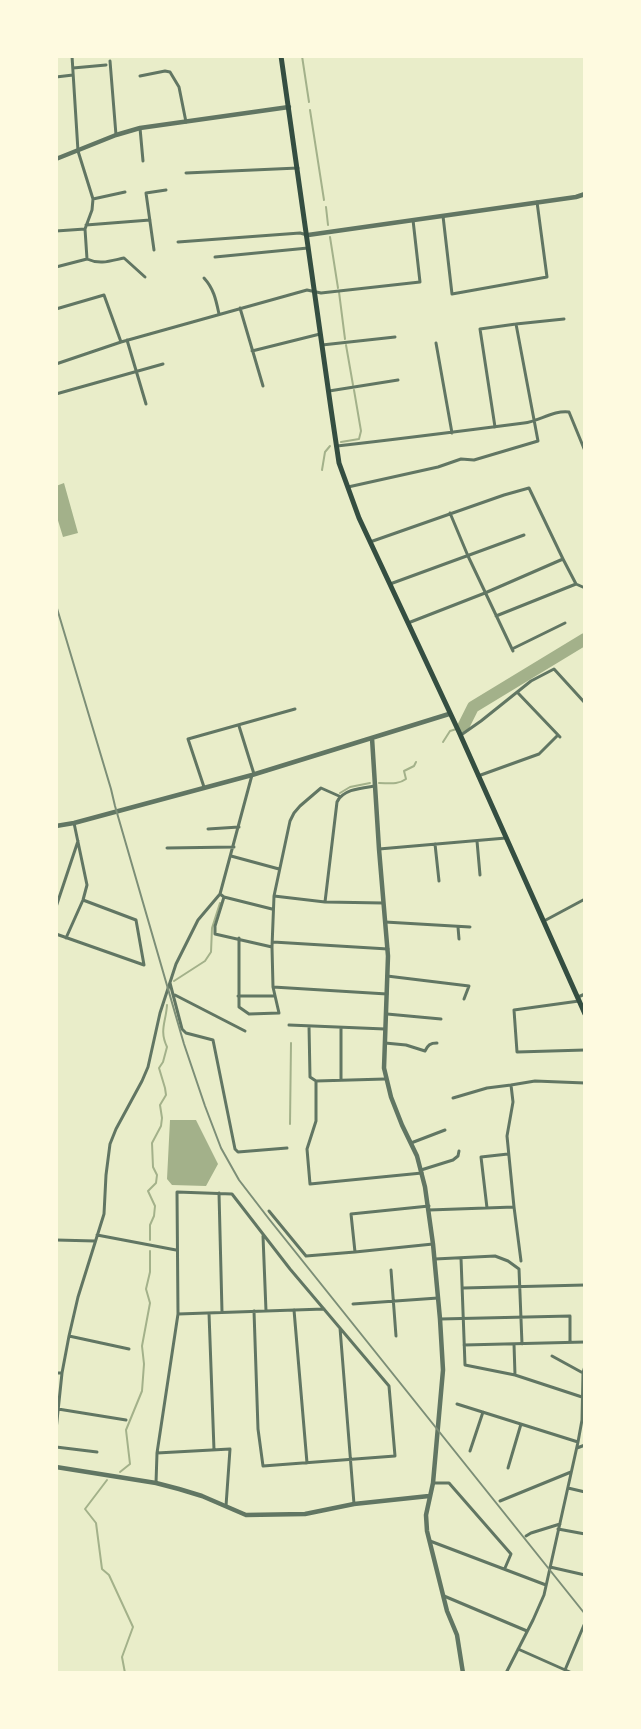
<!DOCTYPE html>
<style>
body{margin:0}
#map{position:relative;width:641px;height:1729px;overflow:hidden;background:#e9edc9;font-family:Quicksand,sans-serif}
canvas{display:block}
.frame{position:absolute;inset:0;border:58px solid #fefae0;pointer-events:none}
</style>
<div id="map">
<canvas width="641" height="1729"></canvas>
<div class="frame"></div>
</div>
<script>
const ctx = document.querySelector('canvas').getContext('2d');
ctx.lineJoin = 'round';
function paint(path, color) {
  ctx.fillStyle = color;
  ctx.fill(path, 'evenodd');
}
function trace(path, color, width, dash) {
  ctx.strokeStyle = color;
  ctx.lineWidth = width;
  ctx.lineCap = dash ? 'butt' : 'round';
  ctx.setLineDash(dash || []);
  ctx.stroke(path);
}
paint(new Path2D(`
 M 64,483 L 78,533 L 63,537 L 56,514 L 56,486 Z
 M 170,1120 L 196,1120 L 218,1164 L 206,1186 L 172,1185 L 167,1179 Z`), '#a3b18a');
trace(new Path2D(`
 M 302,56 L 309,102
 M 310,110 L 324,200
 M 326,207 L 328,225
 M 330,237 L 338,288
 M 339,292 L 345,339
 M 346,345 L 353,385
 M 341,442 L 359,439 L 361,431 L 354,390
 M 322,470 L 325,452 L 330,446
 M 443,742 L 450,731 L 463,727
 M 379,783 C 389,783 398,785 406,779 L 404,771 L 414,766 L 416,762
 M 340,793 L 350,787 L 370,783
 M 174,981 L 205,961 L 211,952 L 212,928 L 220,903
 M 290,1124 L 291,1043
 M 150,1240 L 150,1225 L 154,1216 L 155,1206 L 148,1191 L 156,1183 L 157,1175 L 153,1167 L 152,1143 L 161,1126 L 162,1118 L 160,1105 L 166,1095 L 165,1088 L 159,1068 L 163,1062 L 167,1047 C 159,1030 166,1022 167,1005
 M 120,1472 L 130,1464 L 126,1430 L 142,1391 L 144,1364 L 142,1346 L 150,1303 L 146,1289 L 150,1272 L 150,1251
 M 107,1480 L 85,1509 L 96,1523 L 102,1569 L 109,1575 L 133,1627 L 122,1657 L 125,1673`), '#a3b18a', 2);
trace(new Path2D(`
 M 463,727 L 473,707 L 585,639`), '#a3b18a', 12);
trace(new Path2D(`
 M 72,56 L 78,151 L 93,199 L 92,210 L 85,229 L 87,259 C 100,265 110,261 124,258 L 145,277
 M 110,61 L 116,135
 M 73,68 L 106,65
 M 140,76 L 165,71 L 170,72 L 179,87 L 186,122
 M 56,77 L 73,75
 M 140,128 L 143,161
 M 186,173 L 298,168
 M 93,199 L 125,192
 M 443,216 L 452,294 L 547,277 L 537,202
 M 86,225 L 150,220
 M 56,231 L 85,229
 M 178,242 L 300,233 L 307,235
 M 154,250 L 146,193 L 166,190
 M 215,257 L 308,248
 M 56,267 L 87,259
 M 204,278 C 214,289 216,300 219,314
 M 240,308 L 263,386
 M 56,309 L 104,295 L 121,342 L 307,290 L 321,293 L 420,282 L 413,220
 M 127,340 L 146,404
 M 436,343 L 452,433
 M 322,345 L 395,337
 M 252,351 L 320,334
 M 56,364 L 121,342
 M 329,391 L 398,380
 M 56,394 L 163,364
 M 495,427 L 480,329 L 516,324
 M 337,446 C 399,439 462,431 524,423 C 539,421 554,410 569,412 L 585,451
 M 348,487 L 438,467 L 461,459 L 474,460 L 538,441 L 516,324 L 564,319
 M 450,513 L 468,556 L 513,651
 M 370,542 L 504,495 L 529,488 L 563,559 L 485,593 L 408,623
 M 563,559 L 576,584 L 585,588
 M 390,584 L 524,535
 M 496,616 L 576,584
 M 512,649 L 565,623
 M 518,693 L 560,737
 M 239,726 L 254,774
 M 461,735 L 481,721 L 531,681 L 554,669 L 585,703
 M 478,776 L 539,754 L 558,735
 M 204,787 L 188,739 L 295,709
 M 339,796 L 321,788 L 300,806 L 294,813 L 290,821 L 274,896 L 325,902 L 383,903
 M 208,829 L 239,827
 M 477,841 L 480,875
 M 435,844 L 439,881
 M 167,848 L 234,847
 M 379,849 L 506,838
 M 231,856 L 279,869
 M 220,894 L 224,897 L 215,926 L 215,934 L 272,947
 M 224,897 L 272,909
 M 325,902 L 337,802 C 343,789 362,788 375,786
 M 56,907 L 78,841
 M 544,921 L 585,899
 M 385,922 L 470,927
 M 458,927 L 459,939
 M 56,934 L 144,965 L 136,920 L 83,900
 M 66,938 L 83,900 L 87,885 L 74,823
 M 239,938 L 239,1007 L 249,1014 L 279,1013 L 273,987 L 272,947 L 274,896
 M 273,942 L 388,949
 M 387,976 L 469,986 L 464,999
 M 170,983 L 182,1029 L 186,1033 L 213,1040 L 235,1149 L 238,1152 L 287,1148
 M 273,987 L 387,994
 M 175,995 L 245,1031
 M 238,996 L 274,996
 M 578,997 L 585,994
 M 579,1001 L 514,1010 L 517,1052 L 585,1050
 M 387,1014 L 441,1019
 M 289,1025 L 385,1029
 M 309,1026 L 310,1077 L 316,1081
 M 341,1028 L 341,1079
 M 385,1043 L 406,1045 L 425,1051 C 428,1045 430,1043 437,1043
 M 385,1079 L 316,1081 L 316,1121 L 307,1149 L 310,1184 L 422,1173
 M 453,1098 L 487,1088 L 511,1085
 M 411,1143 L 445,1130
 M 421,1170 L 453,1160 L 458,1156 L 459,1151
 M 219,1193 L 222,1312
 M 429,1206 L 351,1214 L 355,1252 L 433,1244
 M 514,1207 L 521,1261
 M 487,1208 L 481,1157 L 508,1154
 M 429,1210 L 514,1207 L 507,1136 L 513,1102 L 511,1085 L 535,1081 L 585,1083
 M 269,1211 L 306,1256 L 355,1252
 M 97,1235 L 176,1250
 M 263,1236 L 266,1311
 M 56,1240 L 95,1241
 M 461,1258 L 465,1365 L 515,1375 L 582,1397
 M 435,1259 L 495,1256 L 508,1261 L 519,1269 L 522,1344
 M 391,1270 L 396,1336
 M 463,1288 L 585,1285
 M 353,1304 L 438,1298
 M 294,1310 L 307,1463
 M 209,1313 L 214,1450
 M 178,1314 L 324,1309
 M 440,1319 L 570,1316 L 570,1342
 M 340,1328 L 354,1504
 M 69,1336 L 129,1349
 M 514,1344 L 515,1375
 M 464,1345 L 585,1342
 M 552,1356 L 583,1373
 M 56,1373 L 62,1373
 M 457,1404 L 578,1442
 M 58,1409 L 126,1420
 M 56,1430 L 62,1373 L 69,1336 L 78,1297 L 104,1214 L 106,1175 L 110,1144 L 116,1129 L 142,1081 L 148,1067 L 160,1013 L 176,964 L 198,920 L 220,894 L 252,775
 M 56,1447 L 97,1452
 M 577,1448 L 585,1445
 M 470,1451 L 483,1412
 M 157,1453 L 230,1449 L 226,1506
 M 508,1468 L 521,1424
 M 156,1483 L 157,1453 L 178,1314 L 177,1192 L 232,1194 L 290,1269 L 389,1386 L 395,1456 L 263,1466 L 258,1429 L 254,1311
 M 433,1483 L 449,1483 L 511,1554 L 505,1568
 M 568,1488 L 585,1492
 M 500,1501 L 571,1472
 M 558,1529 L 585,1534
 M 526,1536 L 531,1533 L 560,1524
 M 430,1541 L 546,1585
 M 550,1567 L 585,1575
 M 444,1596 L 527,1631
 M 518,1649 L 572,1673
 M 565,1670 L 584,1625
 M 506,1673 L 533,1620 L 544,1595 L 578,1442 L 582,1420 L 583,1373 L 585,1366`), '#617663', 3);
trace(new Path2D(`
 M 56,159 L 116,135 L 140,128 L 289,107
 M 308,235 L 576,197 L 585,194
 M 372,738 L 379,849 L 388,956 L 384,1068 L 391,1097 L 402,1125 L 417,1156 L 425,1187 L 433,1244 L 440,1319 L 443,1370 L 433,1483 L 426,1515 L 427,1531 L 447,1611 L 457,1635 L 463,1673
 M 56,826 L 74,823 L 252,775 L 449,714
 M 56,1467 L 156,1483 L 179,1489 L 202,1496 L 246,1515 L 305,1514 L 354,1504 L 429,1496`), '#617663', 4.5);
trace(new Path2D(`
 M 281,56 L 331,409 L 339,463 L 359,518 L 459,732 L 585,1014`), '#344e41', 5);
trace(new Path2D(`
 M 56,605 L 111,789 L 115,806 L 184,1044 L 205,1106 L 221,1148 L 239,1180 L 269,1219 L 585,1614`), '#7c8e77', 2);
</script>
